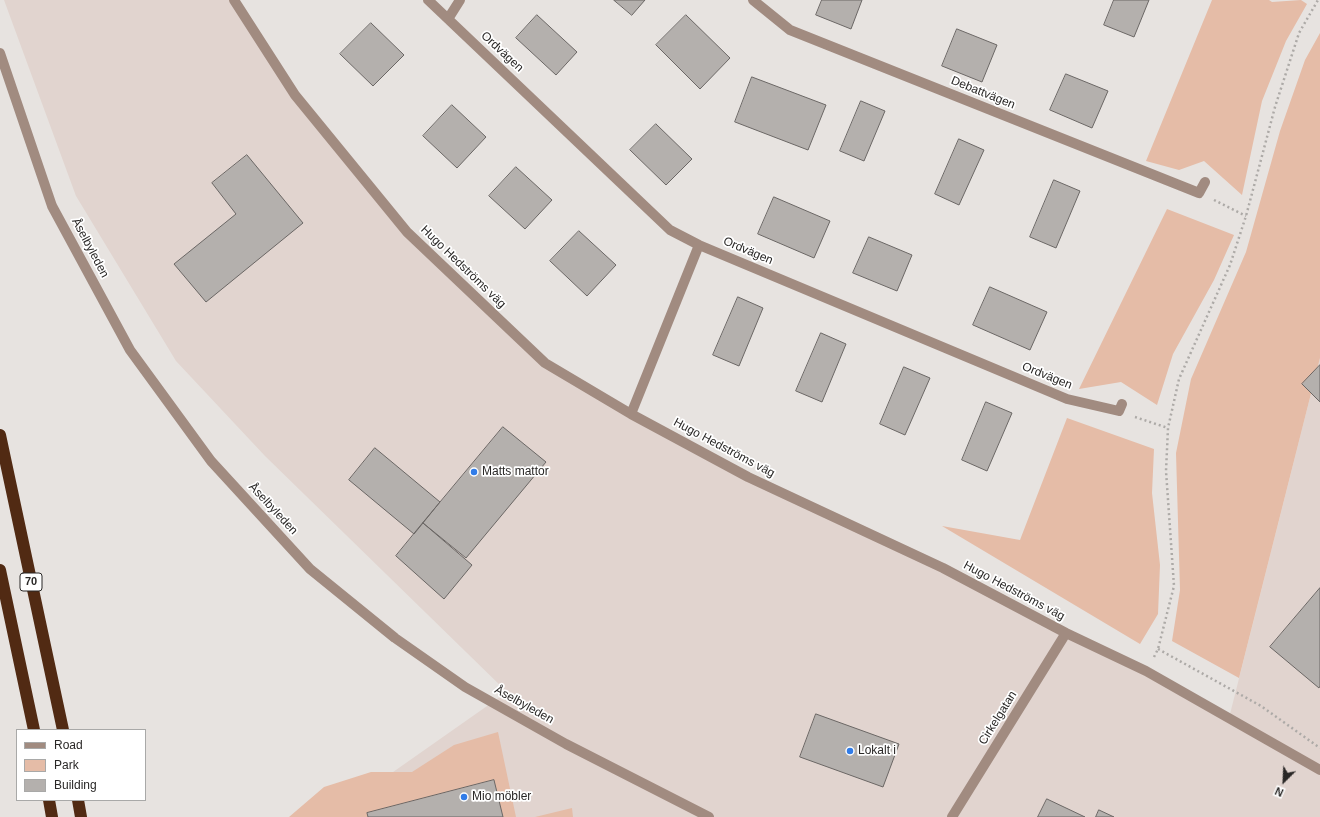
<!DOCTYPE html>
<meta charset="utf-8">
<style>
body{margin:0}
#map{position:relative;width:1320px;height:817px;overflow:hidden;background:#e7e3e0;font-family:Arial,sans-serif}
canvas{display:block}
.legend{position:absolute;left:16px;top:729px;width:130px;height:72px;box-sizing:border-box;background:#fff;border:1px solid #a9a9a8;margin:0;padding:5px 7px;list-style:none;font-size:12px;color:#292726}
.legend li{display:flex;align-items:center;gap:8px;height:20px}
.legend b{width:20px;border:1px solid #a9a9a8}
.north{position:absolute;left:1264px;top:761px;width:40px;height:40px;-webkit-text-stroke:3px #fff;paint-order:stroke;rotate:204deg;font-size:11px;font-weight:700;line-height:16px;text-align:center;color:#292726}
.north::after{content:'';display:block;margin:auto;width:14px;height:18px;background:#292726;clip-path:polygon(50% 0,100% 100%,50% 72%,0 100%)}
</style>
<div id="map">
<canvas width="1320" height="817"></canvas>
<ul class="legend">
<li><b style="height:5px;background:#a18b80"></b>Road</li>
<li><b style="height:11px;background:#e5bca7"></b>Park</li>
<li><b style="height:11px;background:#b4b0ad"></b>Building</li>
</ul>
<div class="north">N</div>
</div>
<script>
const ctx = document.querySelector('canvas').getContext('2d');
ctx.lineJoin = 'round';
function paint(path, color) {
  ctx.fillStyle = color;
  ctx.fill(path, 'evenodd');
}
function trace(path, color, width, dash) {
  ctx.strokeStyle = color;
  ctx.lineWidth = width;
  ctx.lineCap = dash ? 'butt' : 'round';
  ctx.setLineDash(dash || []);
  ctx.stroke(path);
}
function write(font, color, halo, rows, align = 'center') {
  ctx.font = font + ' Arial,sans-serif';
  ctx.lineWidth = 3.5;
  ctx.setLineDash([]);
  ctx.textBaseline = 'middle';
  ctx.strokeStyle = halo;
  ctx.fillStyle = color;
  for (const [text, x, y, turn = 0] of rows) {
    ctx.save();
    ctx.translate(x, y);
    ctx.rotate((+turn || 0) * Math.PI / 180);
    ctx.textAlign = isNaN(turn) ? turn : align;
    if (halo) ctx.strokeText(text, 0, 0);
    ctx.fillText(text, 0, 0);
    ctx.restore();
  }
}
paint(new Path2D(`
 M 4,0 L 234,0 L 295,95 L 407,232 L 545,363 L 631,414 L 943,568 L 1229,718 L 1320,358 L 1320,817 L 329,817 L 507,692 L 265,456 L 176,361 L 76,196 Z`), '#e1d4cf');
paint(new Path2D(`
 M 1212,0 L 1269,0 L 1272,2 L 1301,0 L 1307,4 L 1286,41 L 1262,101 L 1242,195 L 1204,161 L 1179,170 L 1146,161 Z
 M 1320,33 L 1320,358 L 1239,678 L 1172,641 L 1180,590 L 1176,453 L 1191,379 L 1246,252 L 1280,131 L 1305,60 Z
 M 1167,209 L 1234,235 L 1214,280 L 1173,354 L 1157,405 L 1121,382 L 1079,389 Z
 M 1067,418 L 1154,449 L 1152,493 L 1160,565 L 1158,614 L 1140,644 L 942,526 L 1020,540 Z
 M 498,732 L 516,817 L 503,817 L 493,780 L 367,813 L 368,817 L 289,817 L 324,787 L 371,772 L 412,772 L 454,745 Z
 M 572,808 L 573,817 L 535,817 Z`), '#e5bca7');
const building = new Path2D(`
 M 614,0 L 645,0 L 632,15 Z
 M 822,0 L 862,0 L 851,29 L 816,15 Z
 M 1114,0 L 1149,0 L 1134,37 L 1104,25 Z
 M 537,15 L 577,52 L 556,75 L 516,38 Z
 M 686,15 L 730,58 L 700,89 L 656,45 Z
 M 371,23 L 404,55 L 373,86 L 340,54 Z
 M 957,29 L 997,45 L 982,82 L 942,66 Z
 M 1066,74 L 1108,91 L 1092,128 L 1050,110 Z
 M 752,77 L 826,105 L 808,150 L 735,122 Z
 M 861,101 L 885,111 L 864,161 L 840,151 Z
 M 452,105 L 486,137 L 457,168 L 423,136 Z
 M 656,124 L 692,159 L 666,185 L 630,150 Z
 M 959,139 L 984,150 L 959,205 L 935,194 Z
 M 247,155 L 303,223 L 206,302 L 174,264 L 236,214 L 212,183 Z
 M 516,167 L 552,200 L 525,229 L 489,196 Z
 M 1054,180 L 1080,191 L 1056,248 L 1030,237 Z
 M 774,197 L 830,221 L 814,258 L 758,234 Z
 M 579,231 L 616,265 L 587,296 L 550,261 Z
 M 869,237 L 912,255 L 897,291 L 853,273 Z
 M 990,287 L 1047,312 L 1030,350 L 973,325 Z
 M 738,297 L 763,308 L 739,366 L 713,355 Z
 M 821,333 L 846,344 L 822,402 L 796,391 Z
 M 1320,365 L 1320,402 L 1302,384 Z
 M 904,367 L 930,378 L 905,435 L 880,424 Z
 M 986,402 L 1012,413 L 987,471 L 962,460 Z
 M 503,427 L 546,462 L 466,558 L 423,523 Z
 M 375,448 L 440,502 L 414,534 L 349,480 Z
 M 423,523 L 472,565 L 444,599 L 396,556 Z
 M 1320,588 L 1320,686 L 1319,688 L 1270,647 Z
 M 816,714 L 899,744 L 883,787 L 800,757 Z
 M 494,780 L 503,817 L 368,817 L 367,813 Z
 M 1047,799 L 1085,817 L 1038,817 Z
 M 1099,810 L 1114,817 L 1096,817 Z`);
paint(building, '#b4b0ad');
trace(building, '#6b6765', 1);
trace(new Path2D(`
 M 1214,200 L 1246,216
 M 1135,417 L 1168,428
 M 1158,649 L 1261,706 L 1320,748
 M 1154,657 L 1158,649 L 1174,586 L 1166,471 L 1168,428 L 1179,379 L 1230,265 L 1246,216 L 1275,107 L 1299,33 L 1318,0`), '#adaaa7', 2.5, [2, 3]);
trace(new Path2D(`
 M 234,0 L 295,95 L 407,232 L 545,363 L 631,414 L 748,477 L 943,568 L 1066,633 L 1146,671 L 1320,770
 M 428,0 L 670,230 L 699,245 L 1067,399 L 1119,411 L 1122,404
 M 753,0 L 790,30 L 1199,193 L 1205,182
 M 448,19 L 460,0
 M 0,53 L 52,206 L 130,350 L 211,461 L 310,569 L 395,638 L 465,687 L 566,744 L 709,817
 M 631,414 L 699,245
 M 952,817 L 1066,633`), '#a18b80', 10);
trace(new Path2D(`
 M 0,435 L 63,730
 M 0,570 L 34,730
 M 49,800 L 52,817
 M 78,800 L 81,817`), '#512a13', 12);
for (const [x, y, r, color] of [
 [474,472,4,"#317ce8"],
 [850,751,4,"#317ce8"],
 [464,797,4,"#317ce8"]
]) {
  const dot = new Path2D();
  dot.arc(x, y, r, 0, 2 * Math.PI);
  ctx.fillStyle = color;
  ctx.fill(dot);
  trace(dot, '#fff', 1.5);
}
for (const [x, y, w] of [
 [31,582,22]
]) {
  const box = new Path2D();
  box.roundRect(x - w / 2, y - 9, w, 18, 3);
  ctx.fillStyle = '#fff';
  ctx.fill(box);
  trace(box, '#292726', 1);
}
write('bold 11px', '#292726', null, [
 ["70",31,582]
]);
write('12px', '#292726', '#fff', [
 ["Ordvägen",502,52,43],
 ["Debattvägen",983,93,22],
 ["Åselbyleden",90,248,62],
 ["Ordvägen",748,251,23],
 ["Hugo Hedströms väg",463,267,44],
 ["Ordvägen",1047,376,22],
 ["Hugo Hedströms väg",724,448,28],
 ["Åselbyleden",273,509,47],
 ["Hugo Hedströms väg",1014,591,28],
 ["Åselbyleden",524,705,29],
 ["Cirkelgatan",998,718,-58]
]);
write('12px', '#292726', '#fff', [
 ["Matts mattor",482,472],
 ["Lokalt i",858,751],
 ["Mio möbler",472,797]
], 'left');
</script>
